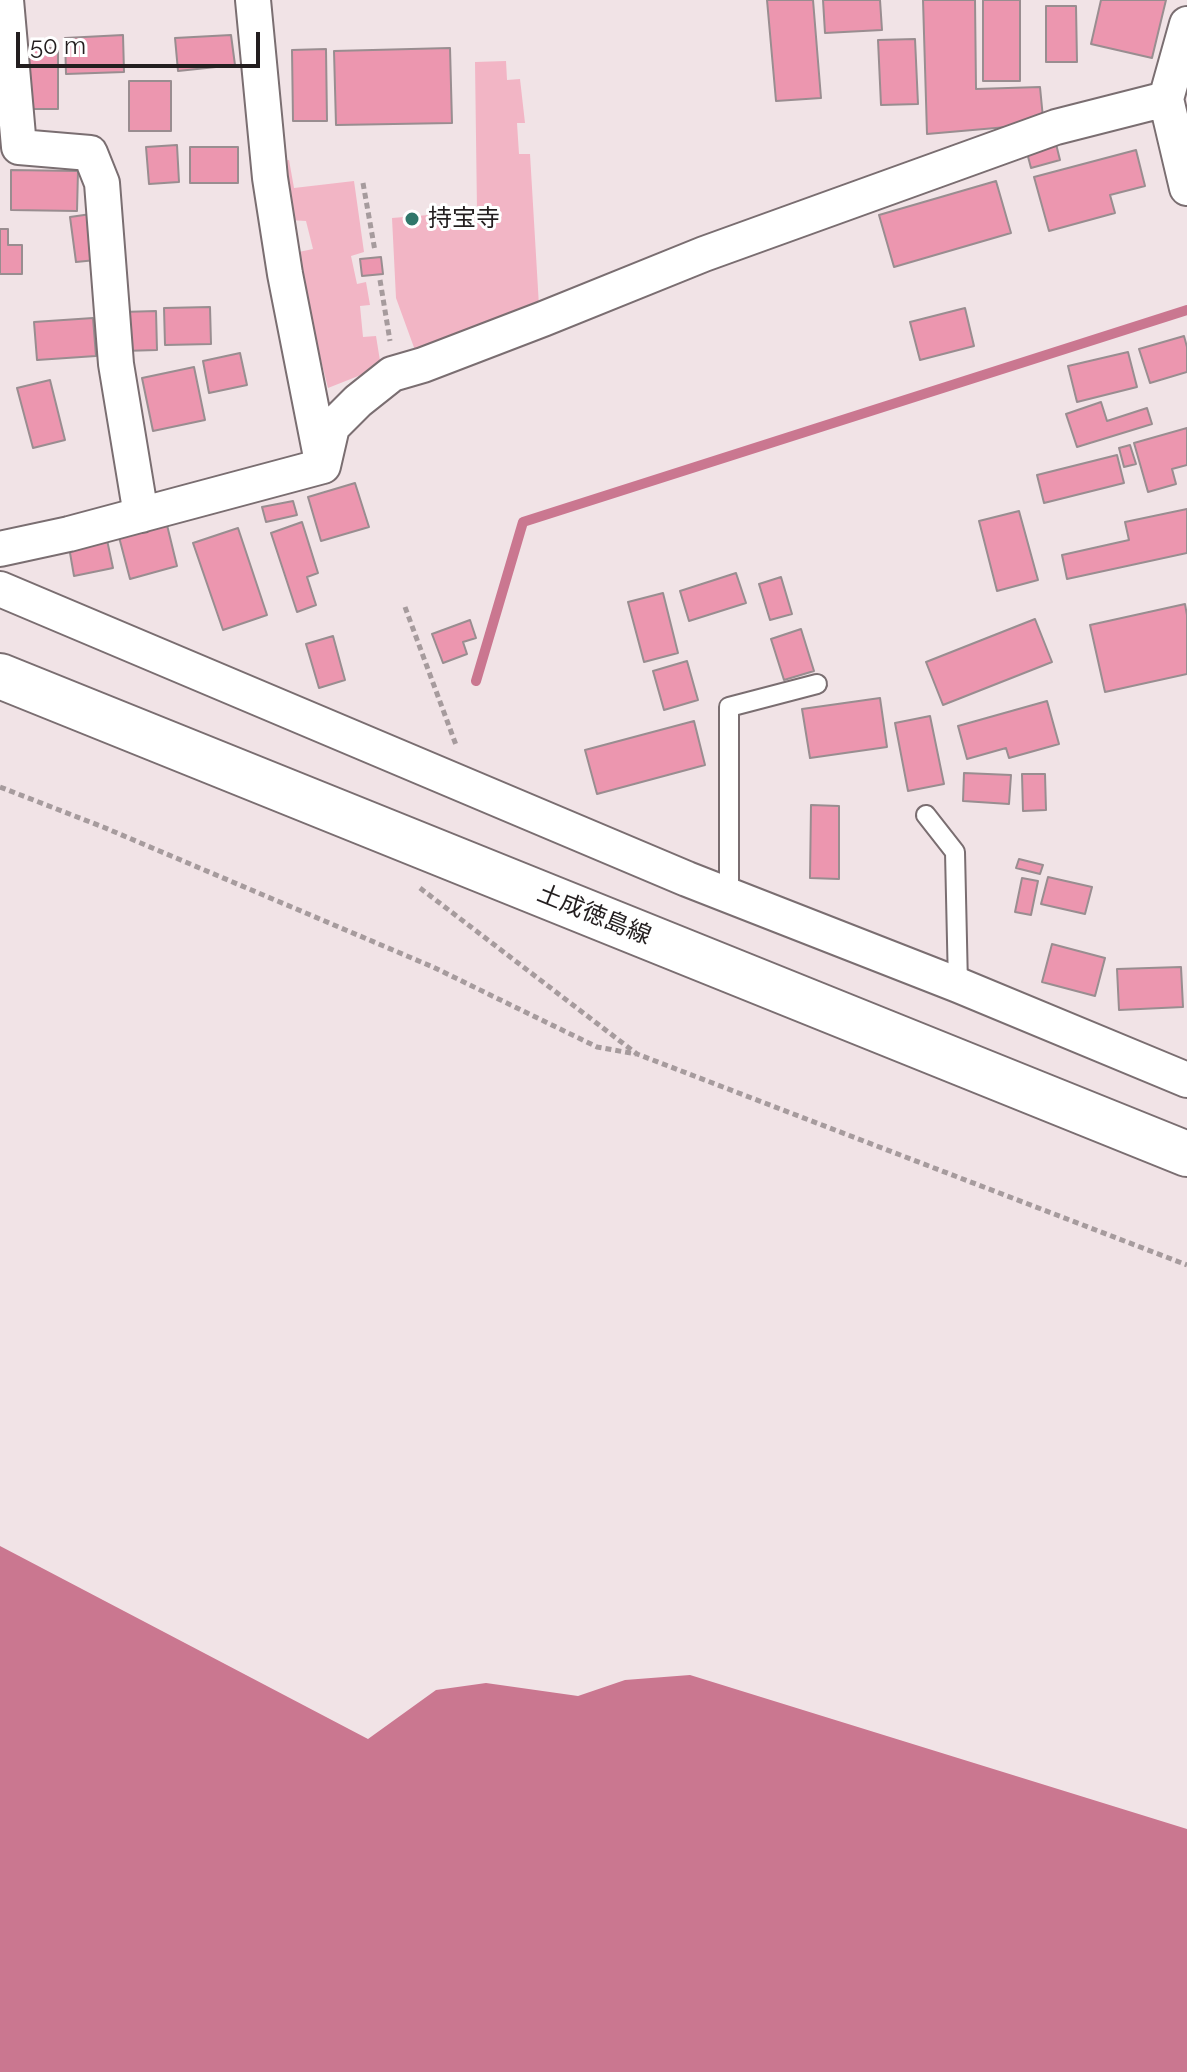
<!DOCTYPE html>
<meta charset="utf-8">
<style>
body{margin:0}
#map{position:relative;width:1187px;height:2072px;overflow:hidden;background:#f1e3e6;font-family:Raleway,sans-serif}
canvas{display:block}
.scale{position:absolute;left:16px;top:32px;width:244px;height:36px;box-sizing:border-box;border:4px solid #231e1f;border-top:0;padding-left:10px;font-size:24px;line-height:28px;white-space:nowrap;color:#231e1f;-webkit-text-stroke:6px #fff;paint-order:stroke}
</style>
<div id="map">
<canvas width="1187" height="2072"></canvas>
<div class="scale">50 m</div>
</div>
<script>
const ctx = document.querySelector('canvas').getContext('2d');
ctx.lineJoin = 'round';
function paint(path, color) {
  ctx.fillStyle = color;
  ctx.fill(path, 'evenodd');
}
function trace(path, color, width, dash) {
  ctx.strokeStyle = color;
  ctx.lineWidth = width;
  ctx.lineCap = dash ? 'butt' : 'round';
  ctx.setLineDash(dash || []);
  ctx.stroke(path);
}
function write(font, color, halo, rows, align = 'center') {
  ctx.font = font + ' Raleway,"Noto Sans JP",sans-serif';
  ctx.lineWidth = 6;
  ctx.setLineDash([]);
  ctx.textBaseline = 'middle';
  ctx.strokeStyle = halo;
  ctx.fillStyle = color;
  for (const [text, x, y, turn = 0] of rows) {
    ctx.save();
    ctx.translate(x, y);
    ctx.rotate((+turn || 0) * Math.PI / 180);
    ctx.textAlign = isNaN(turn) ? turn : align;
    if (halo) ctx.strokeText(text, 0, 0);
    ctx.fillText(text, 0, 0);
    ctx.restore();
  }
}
paint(new Path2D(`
 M 506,61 L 507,80 L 520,79 L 525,123 L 517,123 L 519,154 L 530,154 L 539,306 L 416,353 L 396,298 L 392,218 L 477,211 L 475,62 Z
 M 289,160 L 294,188 L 354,181 L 364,252 L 351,256 L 357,284 L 366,282 L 370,305 L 360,306 L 363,337 L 376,336 L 381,367 L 328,388 L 294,253 L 313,249 L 306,221 L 289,220 L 279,161 Z`), '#f2b5c5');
paint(new Path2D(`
 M 0,1546 L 368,1739 L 436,1690 L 486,1683 L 578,1696 L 625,1680 L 690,1675 L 1187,1829 L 1187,2072 L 0,2072 Z`), '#ca7790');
trace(new Path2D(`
 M 476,681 L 523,522 L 1187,310`), '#ca7790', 10);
const building = new Path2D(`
 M 767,0 L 813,0 L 821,98 L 776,101 Z
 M 823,0 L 880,0 L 882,30 L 825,33 Z
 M 923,0 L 975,0 L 976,89 L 1040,87 L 1043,118 L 1007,127 L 927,134 Z
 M 983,0 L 1020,0 L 1020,81 L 983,81 Z
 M 1101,0 L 1166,0 L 1152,58 L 1091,44 Z
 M 1046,6 L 1076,6 L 1077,62 L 1046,62 Z
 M 123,35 L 124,72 L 66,74 L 65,38 Z
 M 231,35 L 235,65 L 178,71 L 175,38 Z
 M 915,39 L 918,104 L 881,105 L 878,40 Z
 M 26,48 L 58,48 L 58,109 L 26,109 Z
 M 450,48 L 452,123 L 336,125 L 334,51 Z
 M 326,49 L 327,121 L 293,121 L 292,50 Z
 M 129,81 L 171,81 L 171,131 L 129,131 Z
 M 1056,144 L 1060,160 L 1031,168 L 1026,149 Z
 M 177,145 L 179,182 L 149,184 L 146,147 Z
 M 190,147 L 238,147 L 238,183 L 190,183 Z
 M 1136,150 L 1145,186 L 1110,195 L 1115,213 L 1049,231 L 1034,177 Z
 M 11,170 L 78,171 L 77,211 L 11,210 Z
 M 996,181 L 1011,233 L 894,267 L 879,215 Z
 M 91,214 L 96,260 L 76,262 L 70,217 Z
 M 0,229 L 8,229 L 8,245 L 22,245 L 22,274 L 0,274 Z
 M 381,257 L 383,274 L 362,276 L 360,259 Z
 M 210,307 L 211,344 L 165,345 L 164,308 Z
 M 965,308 L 974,346 L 920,360 L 910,322 Z
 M 156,311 L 157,350 L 123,351 L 122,312 Z
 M 93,318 L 96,356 L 37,360 L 34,322 Z
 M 1184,336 L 1187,347 L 1187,372 L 1150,383 L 1139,349 Z
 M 1128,352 L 1137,387 L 1077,402 L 1068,366 Z
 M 240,353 L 247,385 L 209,393 L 203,361 Z
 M 194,367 L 205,420 L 153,431 L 142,378 Z
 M 50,380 L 65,440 L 33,448 L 17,388 Z
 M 1101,402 L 1107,421 L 1147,408 L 1152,424 L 1077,447 L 1066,414 Z
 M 1187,428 L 1187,465 L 1172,469 L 1176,484 L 1148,492 L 1134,443 Z
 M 1130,445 L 1136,464 L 1124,467 L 1119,448 Z
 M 1117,455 L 1124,483 L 1044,503 L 1037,475 Z
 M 355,483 L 369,527 L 321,541 L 308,497 Z
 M 293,501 L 297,515 L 266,522 L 262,507 Z
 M 1187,509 L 1187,553 L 1067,579 L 1062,555 L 1129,540 L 1125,522 Z
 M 1019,511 L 1038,580 L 997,591 L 979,521 Z
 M 302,522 L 318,573 L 307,577 L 316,605 L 297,612 L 271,533 Z
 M 167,525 L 177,566 L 130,579 L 119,537 Z
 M 238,528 L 267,615 L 223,630 L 193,543 Z
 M 107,540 L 113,568 L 74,576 L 69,547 Z
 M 736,573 L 746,603 L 689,621 L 680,591 Z
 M 781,577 L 792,614 L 770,620 L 759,584 Z
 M 663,593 L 678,653 L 644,662 L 628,602 Z
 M 1185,604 L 1187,615 L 1187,674 L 1105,692 L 1090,625 Z
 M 1035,619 L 1052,662 L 943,705 L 926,662 Z
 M 470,620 L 476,638 L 463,642 L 467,654 L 443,663 L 432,634 Z
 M 801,629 L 814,671 L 784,680 L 771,639 Z
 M 333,636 L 345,680 L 319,688 L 306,644 Z
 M 687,661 L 698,700 L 664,710 L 653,671 Z
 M 880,698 L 887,747 L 810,758 L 802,709 Z
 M 1047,701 L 1059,744 L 1009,758 L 1006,748 L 967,759 L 958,726 Z
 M 930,716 L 944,784 L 908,791 L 895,723 Z
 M 694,721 L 705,765 L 597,794 L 585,750 Z
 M 964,773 L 1011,775 L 1009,804 L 963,801 Z
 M 1022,774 L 1045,774 L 1046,810 L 1023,811 Z
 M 811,805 L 839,806 L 839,879 L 810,878 Z
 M 1019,859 L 1043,865 L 1040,874 L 1016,868 Z
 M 1048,877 L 1092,887 L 1085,914 L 1041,904 Z
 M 1022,878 L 1038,881 L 1031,915 L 1015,912 Z
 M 1052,944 L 1105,958 L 1095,996 L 1042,982 Z
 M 1181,967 L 1183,1007 L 1119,1010 L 1117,969 Z`);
paint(building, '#ec96af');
trace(building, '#998d90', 2);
const service = new Path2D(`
 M 926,815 L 955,852 L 958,985
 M 729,895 L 729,707 L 817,684`);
const minor = new Path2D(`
 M 6,0 L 19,147 L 90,153 L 102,183 L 116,364 L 141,515
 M 253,0 L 270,178 L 285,274 L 321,457
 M 1187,24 L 1166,99 L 1187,188
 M 323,466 L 332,427 L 358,401 L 392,374 L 423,365 L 543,319 L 704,254 L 1056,127 L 1166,99
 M 0,549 L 69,534 L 323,466
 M 0,589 L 687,879 L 958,985 L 1187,1080`);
const secondary = new Path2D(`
 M 0,676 L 1187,1154`);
trace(service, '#7a6e71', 22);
trace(minor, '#7a6e71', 38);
trace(secondary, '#7a6e71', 48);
trace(new Path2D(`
 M 363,183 L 375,251
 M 380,280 L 390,341
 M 405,607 L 456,745
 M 0,787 L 103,827 L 433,967 L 597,1047 L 636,1054
 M 420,888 L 637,1054 L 1187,1265`), '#a69b9d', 5, [6, 4]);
trace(service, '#fff', 18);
trace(minor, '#fff', 34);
trace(secondary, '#fff', 44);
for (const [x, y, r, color] of [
 [412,219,8,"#30766a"]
]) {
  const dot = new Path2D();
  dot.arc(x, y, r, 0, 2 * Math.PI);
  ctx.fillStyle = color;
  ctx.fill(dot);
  trace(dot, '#fff', 3);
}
write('24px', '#231e1f', '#fff', [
 ["持宝寺",428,219]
], 'left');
write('24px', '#231e1f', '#fff', [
 ["土成徳島線",594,915,22]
]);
</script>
